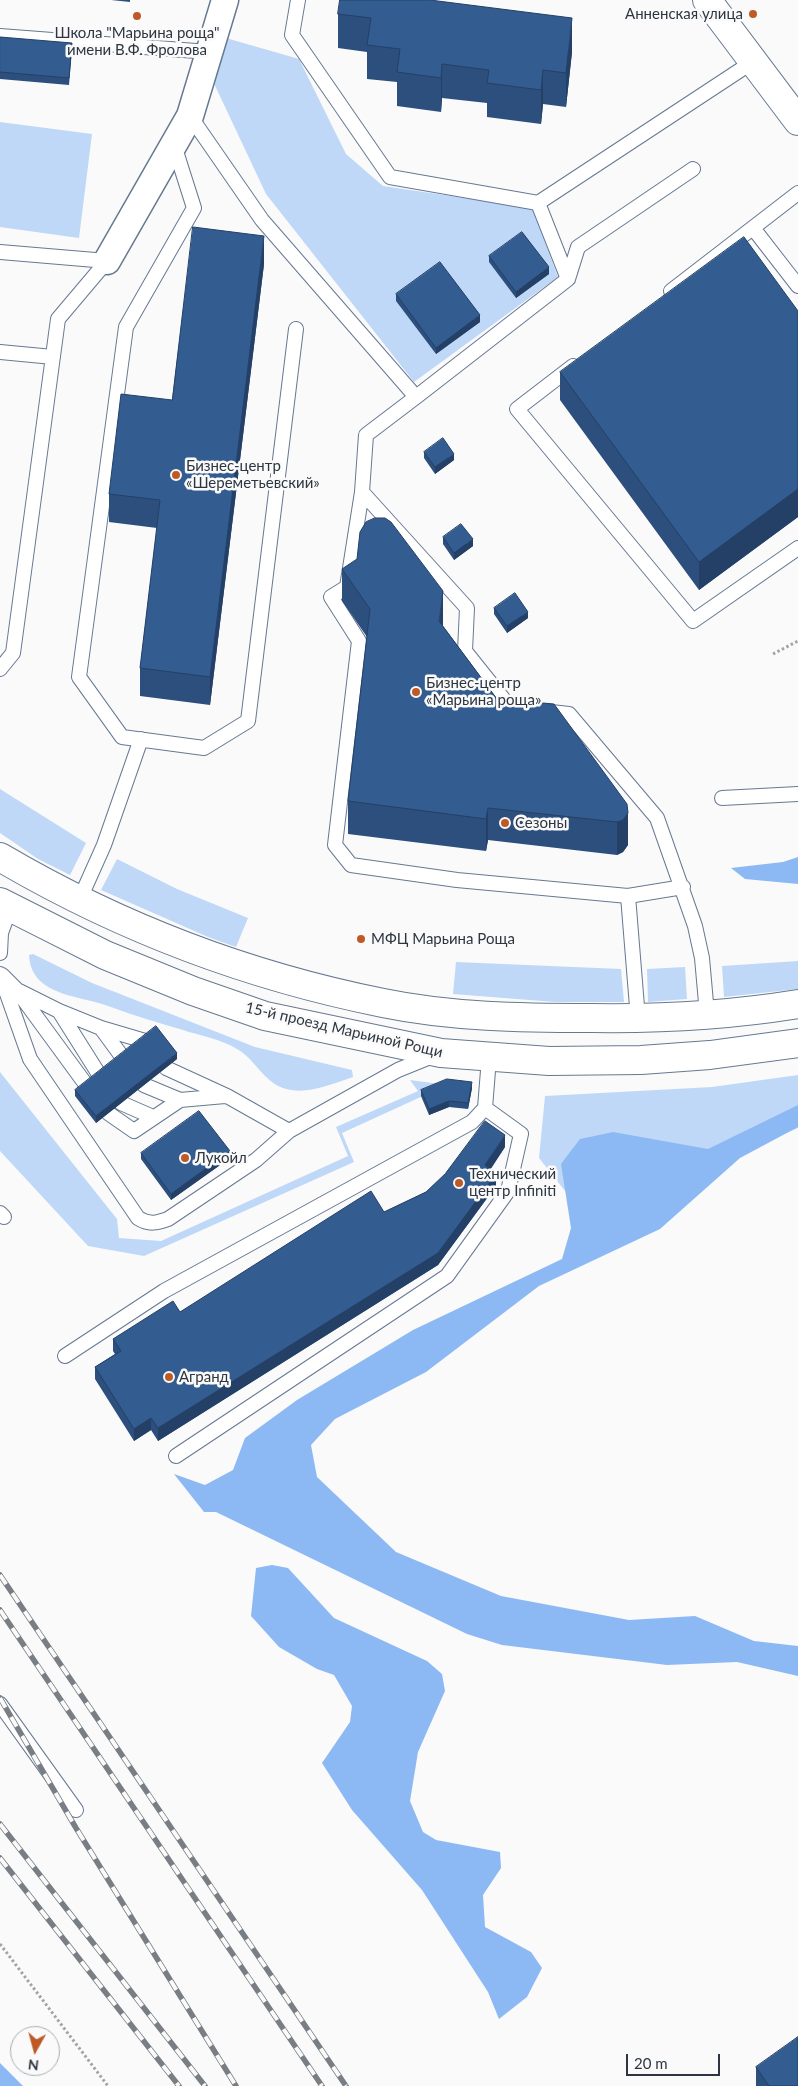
<!DOCTYPE html>
<meta charset="utf-8">
<style>
body{margin:0}
#map{position:relative;width:798px;height:2086px;overflow:hidden;background:#fafafa;font-family:Lato,sans-serif}
canvas{display:block}
.north{position:absolute;left:10px;top:2026px;width:50px;height:50px;box-sizing:border-box;background:#fafafa;border:1px solid #a8acb0;border-radius:50%;rotate:187deg;font-size:14px;font-weight:700;line-height:20px;text-align:center;color:#2d3640}
.north::after{content:'';display:block;margin:auto;width:18px;height:22px;background:#be5a25;clip-path:polygon(50% 0,100% 100%,50% 72%,0 100%)}
.scale{position:absolute;left:626px;top:2054px;width:94px;height:22px;box-sizing:border-box;border:2px solid #2d3640;border-top:0;padding-left:6px;font-size:15px;line-height:18px;white-space:nowrap;color:#2d3640;-webkit-text-stroke:4px #fafafa;paint-order:stroke}
</style>
<div id="map">
<canvas width="798" height="2086"></canvas>
<div class="north">N</div>
<div class="scale">20 m</div>
</div>
<script>
const ctx = document.querySelector('canvas').getContext('2d');
ctx.lineJoin = 'round';
function paint(path, color) {
  ctx.fillStyle = color;
  ctx.fill(path, 'evenodd');
}
function trace(path, color, width, dash) {
  ctx.strokeStyle = color;
  ctx.lineWidth = width;
  ctx.lineCap = dash ? 'butt' : 'round';
  ctx.setLineDash(dash || []);
  ctx.stroke(path);
}
function write(font, color, halo, rows, align = 'center') {
  ctx.font = font + ' Lato,sans-serif';
  ctx.lineWidth = 5;
  ctx.setLineDash([]);
  ctx.textBaseline = 'middle';
  ctx.strokeStyle = halo;
  ctx.fillStyle = color;
  for (const [text, x, y, turn = 0] of rows) {
    ctx.save();
    ctx.translate(x, y);
    ctx.rotate((+turn || 0) * Math.PI / 180);
    ctx.textAlign = isNaN(turn) ? turn : align;
    if (halo) ctx.strokeText(text, 0, 0);
    ctx.fillText(text, 0, 0);
    ctx.restore();
  }
}
paint(new Path2D(`
 M 219,36 L 299,59 L 346,154 L 383,186 L 532,208 L 558,277 L 414,382 L 266,194 L 210,75 Z
 M 0,122 L 92,134 L 79,238 L 0,227 Z
 M 0,789 L 86,843 L 70,875 L 38,859 L 0,833 Z
 M 117,859 L 177,889 L 248,918 L 236,947 L 208,937 L 101,890 Z
 M 33,954 L 92,983 L 255,1047 L 352,1070 L 353,1077 C 331,1084 306,1096 283,1088 C 263,1081 255,1059 237,1049 C 221,1039 201,1036 183,1030 C 159,1023 135,1016 111,1007 C 81,995 31,997 29,955 Z
 M 798,961 L 798,989 L 724,997 L 722,966 Z
 M 456,962 L 621,969 L 624,1002 L 555,1002 L 453,994 Z
 M 685,967 L 687,999 L 648,1002 L 647,969 Z
 M 0,1072 L 117,1219 L 119,1238 L 161,1241 L 348,1156 L 336,1127 L 418,1091 L 410,1080 L 447,1085 L 342,1133 L 354,1162 L 144,1256 L 88,1246 L 0,1151 Z
 M 798,1075 L 798,1128 L 765,1142 L 600,1235 L 539,1158 L 545,1096 L 712,1087 Z`), '#bfd8f8');
paint(new Path2D(`
 M 798,857 L 798,884 L 745,879 L 731,868 L 783,862 Z
 M 798,1105 L 798,1127 L 740,1158 L 660,1229 L 539,1286 L 426,1372 L 335,1419 L 311,1445 L 317,1477 L 396,1552 L 501,1596 L 629,1620 L 695,1616 L 754,1641 L 798,1646 L 798,1676 L 737,1662 L 667,1665 L 502,1645 L 467,1634 L 216,1512 L 204,1512 L 174,1474 L 205,1485 L 233,1470 L 245,1438 L 297,1400 L 413,1330 L 562,1259 L 571,1228 L 561,1164 L 580,1139 L 613,1132 L 708,1149 Z
 M 272,1565 L 288,1568 L 334,1618 L 427,1661 L 442,1674 L 445,1691 L 418,1752 L 410,1801 L 423,1832 L 436,1840 L 500,1852 L 501,1868 L 483,1895 L 485,1927 L 531,1952 L 542,1968 L 527,1997 L 499,2019 L 488,1992 L 422,1890 L 352,1810 L 322,1763 L 350,1722 L 352,1706 L 334,1675 L 317,1669 L 279,1647 L 251,1616 L 256,1568 Z
 M 0,2063 L 23,2086 L 0,2086 Z`), '#8cb9f4');
const lane = new Path2D(`
 M 298,0 L 292,35 L 390,177 L 538,203 L 754,61
 M 0,36 L 209,52
 M 190,116 L 262,220 L 416,397 L 568,279 L 538,203
 M 174,145 L 194,208 L 126,327 L 79,677 L 122,737 L 204,748 L 248,721 L 296,329
 M 753,228 L 798,286
 M 0,252 L 107,261
 M 568,279 L 578,247 L 693,169
 M 671,291 L 798,193
 M 0,352 L 53,357
 M 573,366 L 517,409 L 693,621 L 798,548
 M 362,492 L 366,435 L 416,397
 M 0,669 L 13,653 L 58,319 L 107,261
 M 518,708 L 509,706 L 465,651 L 467,608 L 362,492 L 347,587 L 331,597 L 359,641 L 335,845 L 351,865 L 457,880 L 628,896 L 683,887
 M 542,711 L 569,714 L 657,818 L 695,926 L 702,958 L 707,1014
 M 722,798 L 798,794
 M 628,896 L 638,1019
 M 79,901 L 104,845 L 141,739
 M 0,953 L 1,933 L 10,908
 M 0,974 L 30,1059 L 138,1218 C 149,1225 157,1223 168,1219 L 256,1160 L 289,1131 L 398,1070 L 435,1055
 M 2,975 L 16,989 L 87,1086
 M 19,991 L 59,1011 L 100,1076
 M 59,1011 L 101,1028 L 123,1058
 M 101,1028 L 145,1041
 M 166,1068 L 227,1096 L 289,1131
 M 144,1085 L 180,1100
 M 121,1103 L 153,1117
 M 108,1113 L 134,1131 L 180,1100 L 225,1096
 M 0,1213 L 4,1217
 M 65,1356 L 164,1291 L 472,1122 L 485,1108 L 489,1058
 M 176,1456 L 447,1276 L 508,1191 L 521,1134 L 485,1108
 M 0,1704 L 76,1810`);
const street = new Path2D(`
 M 107,261 L 190,116 L 225,0`);
const secondary = new Path2D(`
 M 707,0 L 798,121
 M 0,857 C 119,927 248,976 383,1003 C 451,1017 522,1018 591,1018 C 659,1019 730,1015 798,1004
 M 0,902 L 105,955 L 193,991 L 265,1016 L 441,1053 L 549,1061 L 641,1060 L 710,1055 L 798,1043`);
trace(lane, '#667991', 16);
trace(street, '#667991', 29);
trace(secondary, '#667991', 30);
trace(new Path2D(`
 M 773,654 L 798,641
 M 0,1944 L 108,2086`), '#a0a4a8', 3, [2.5, 2.5]);
trace(lane, '#fff', 14);
trace(street, '#fff', 26);
trace(secondary, '#fff', 28);
const rail = new Path2D(`
 M 0,1575 L 346,2086
 M 0,1610 L 322,2086
 M 0,1698 L 76,1828 L 236,2086
 M 0,1824 L 205,2086
 M 0,1858 L 179,2086`);
trace(rail, '#787e84', 5.5);
trace(rail, '#fafafa', 4, [11]);
paint(new Path2D(`
 M 111,0 L 130,0 L 130,2 Z
 M 340,0 L 572,52 L 566,107 L 543,104 L 541,124 L 487,117 L 487,103 L 442,98 L 441,112 L 397,106 L 397,82 L 367,79 L 367,52 L 338,48 L 338,14 Z
 M 0,37 L 72,49 L 69,85 L 0,79 Z
 M 489,256 L 549,274 L 516,298 L 489,262 Z
 M 264,264 L 210,705 L 140,696 L 140,668 L 157,528 L 109,522 L 109,494 Z
 M 396,294 L 480,322 L 436,354 L 396,301 Z
 M 798,311 L 798,517 L 699,590 L 560,400 L 560,372 Z
 M 424,452 L 454,460 L 435,474 L 424,458 Z
 M 443,537 L 473,546 L 454,560 L 443,544 Z
 M 342,569 L 443,623 L 443,626 L 497,699 L 627,804 L 628,845 L 623,852 L 617,855 L 488,840 L 486,851 L 348,834 L 348,801 L 367,637 L 342,601 Z
 M 494,608 L 528,618 L 507,633 L 494,614 Z
 M 177,1059 L 96,1123 L 75,1096 L 75,1090 Z
 M 472,1088 L 468,1109 L 449,1107 L 429,1115 L 421,1096 L 421,1090 Z
 M 505,1147 L 490,1169 L 496,1186 L 438,1265 L 158,1441 L 151,1430 L 134,1441 L 95,1379 L 95,1367 L 115,1354 L 113,1351 L 113,1339 L 180,1312 L 384,1212 L 426,1192 Z
 M 141,1153 L 230,1158 L 171,1200 L 141,1159 Z
 M 756,2067 L 798,2086 L 756,2086 Z`), '#2c4f7d');
paint(new Path2D(`
 M 572,18 L 572,52 L 566,107 L 566,73 Z
 M 442,64 L 442,98 L 441,112 L 441,78 Z
 M 543,70 L 543,104 L 541,124 L 541,90 Z
 M 264,236 L 264,264 L 210,705 L 210,677 Z
 M 549,267 L 549,274 L 516,298 L 516,292 Z
 M 480,315 L 480,322 L 436,354 L 436,348 Z
 M 454,454 L 454,460 L 435,474 L 435,467 Z
 M 798,489 L 798,517 L 699,590 L 699,562 Z
 M 473,539 L 473,546 L 454,560 L 454,553 Z
 M 443,591 L 443,623 L 439,653 L 439,621 Z
 M 528,612 L 528,618 L 507,633 L 507,626 Z
 M 488,808 L 488,840 L 486,851 L 486,819 Z
 M 628,813 L 628,845 L 623,852 L 617,855 L 617,822 Z
 M 177,1053 L 177,1059 L 96,1123 L 96,1116 Z
 M 472,1082 L 472,1088 L 468,1109 L 468,1103 Z
 M 449,1101 L 449,1107 L 429,1115 L 429,1109 Z
 M 505,1135 L 505,1147 L 485,1178 L 485,1165 Z
 M 230,1151 L 230,1158 L 171,1200 L 171,1194 Z
 M 496,1174 L 496,1186 L 438,1265 L 158,1441 L 158,1428 Z
 M 151,1418 L 151,1430 L 134,1441 L 134,1429 Z`), '#244066');
const building = new Path2D(`
 M 340,0 L 430,0 L 572,18 L 566,73 L 543,70 L 541,90 L 487,83 L 489,70 L 442,64 L 441,78 L 397,72 L 400,49 L 367,45 L 371,18 L 338,14 Z
 M 0,37 L 72,43 L 69,78 L 0,72 Z
 M 193,227 L 264,236 L 210,677 L 140,668 L 160,500 L 109,494 L 121,394 L 172,400 Z
 M 522,232 L 549,267 L 516,292 L 489,256 Z
 M 744,237 L 798,311 L 798,489 L 699,562 L 560,372 Z
 M 440,262 L 480,315 L 436,348 L 396,294 Z
 M 443,438 L 454,454 L 435,467 L 424,452 Z
 M 375,518 L 385,518 L 391,522 L 443,591 L 439,621 L 497,699 L 554,704 L 627,804 L 628,813 L 623,820 L 617,822 L 488,808 L 486,819 L 348,801 L 370,609 L 342,569 L 357,559 L 360,532 L 366,522 Z
 M 461,524 L 473,539 L 454,553 L 443,537 Z
 M 515,593 L 528,612 L 507,626 L 494,608 Z
 M 156,1026 L 177,1053 L 96,1116 L 75,1090 Z
 M 447,1079 L 472,1082 L 468,1103 L 449,1101 L 429,1109 L 421,1090 Z
 M 199,1111 L 230,1151 L 171,1194 L 141,1153 Z
 M 485,1121 L 505,1135 L 485,1165 L 496,1174 L 438,1253 L 158,1428 L 151,1418 L 134,1429 L 95,1367 L 121,1351 L 113,1339 L 173,1301 L 180,1312 L 371,1191 L 384,1212 L 426,1192 L 445,1174 Z
 M 798,2037 L 798,2086 L 769,2086 L 756,2067 Z`);
paint(building, '#335c91');
trace(building, '#244066', 1);
for (const [x, y, r, color] of [
 [753,14,5,"#be5a25"],
 [137,16,5,"#be5a25"],
 [176,475,5,"#be5a25"],
 [416,692,5,"#be5a25"],
 [505,823,5,"#be5a25"],
 [361,939,5,"#be5a25"],
 [185,1158,5,"#be5a25"],
 [459,1183,5,"#be5a25"],
 [169,1377,5,"#be5a25"]
]) {
  const dot = new Path2D();
  dot.arc(x, y, r, 0, 2 * Math.PI);
  ctx.fillStyle = color;
  ctx.fill(dot);
  trace(dot, '#fafafa', 2);
}
write('15px', '#2d3640', '#fafafa', [
 ["Анненская улица",743,14,"right"],
 ["Школа \"Марьина роща\"",137,33,"center"],
 ["имени В.Ф. Фролова",137,50,"center"],
 ["Бизнес-центр",186,466],
 ["«Шереметьевский»",186,483],
 ["Бизнес-центр",426,683],
 ["«Марьина роща»",426,700],
 ["Сезоны",515,823],
 ["МФЦ Марьина Роща",371,939],
 ["Лукойл",195,1158],
 ["Технический",469,1174],
 ["центр Infiniti",469,1191],
 ["Агранд",179,1377]
], 'left');
write('15px', '#2d3640', '#fafafa', [
 ["15-й проезд Марьиной Рощи",344,1030,13]
]);
</script>
